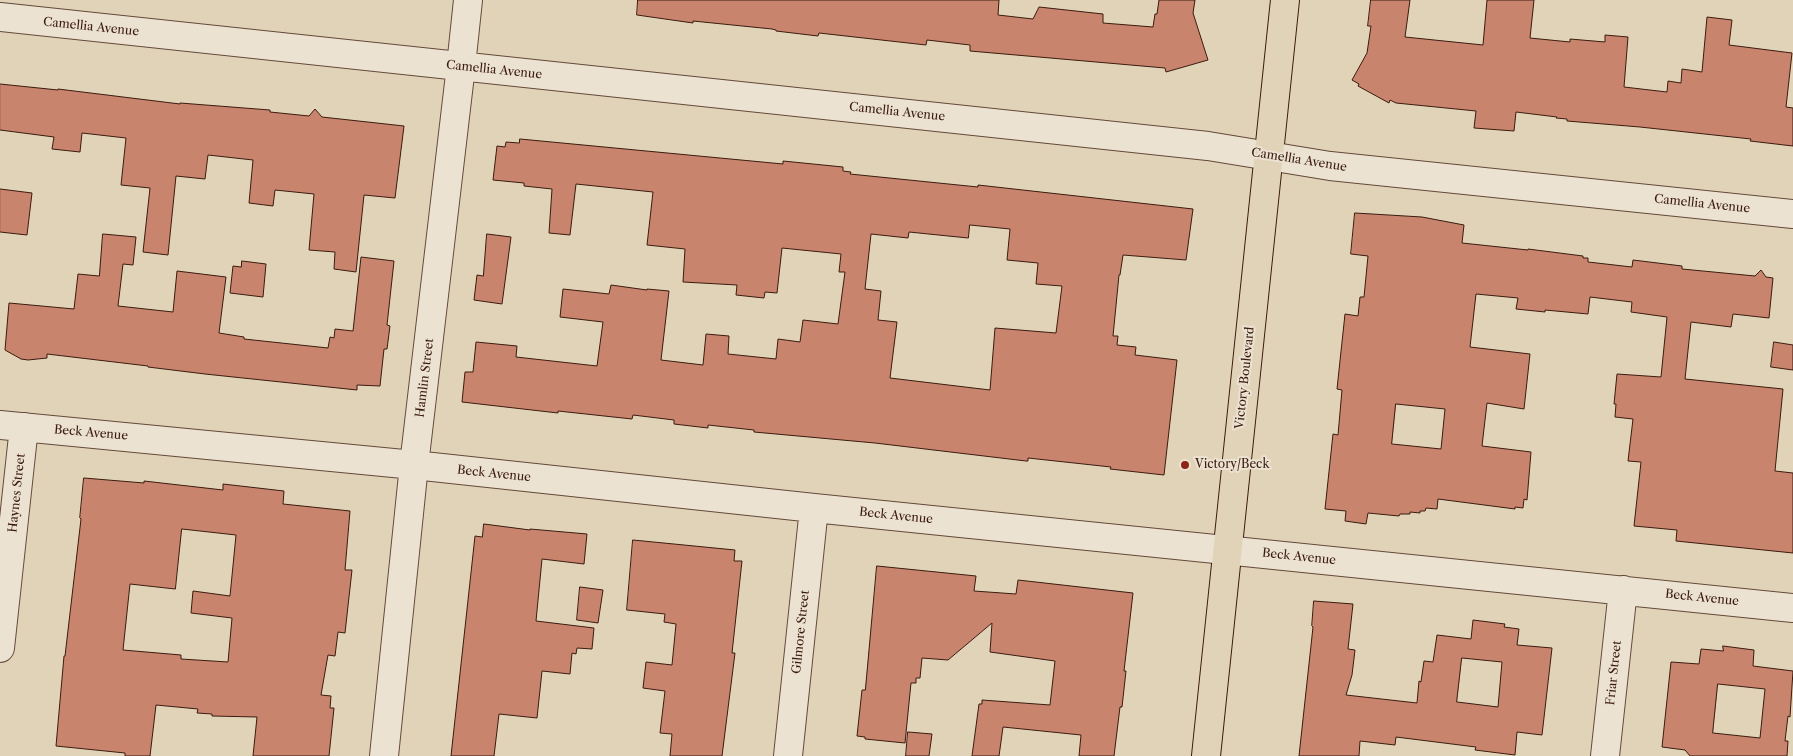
<!DOCTYPE html>
<style>
body{margin:0}
canvas{display:block;background:#e1d3b8}
</style>
<canvas width="1793" height="756"></canvas>
<script>
const ctx = document.querySelector('canvas').getContext('2d');
ctx.lineJoin = 'round';
function paint(path, color) {
  ctx.fillStyle = color;
  ctx.fill(path, 'evenodd');
}
function trace(path, color, width, dash) {
  ctx.strokeStyle = color;
  ctx.lineWidth = width;
  ctx.lineCap = dash ? 'butt' : 'round';
  ctx.setLineDash(dash || []);
  ctx.stroke(path);
}
function write(font, color, halo, rows, align = 'center') {
  ctx.font = font + ' "Libre Caslon Text",serif';
  ctx.lineWidth = 4;
  ctx.setLineDash([]);
  ctx.textBaseline = 'middle';
  ctx.strokeStyle = halo;
  ctx.fillStyle = color;
  for (const [text, x, y, turn = 0] of rows) {
    ctx.save();
    ctx.translate(x, y);
    ctx.rotate((+turn || 0) * Math.PI / 180);
    ctx.textAlign = isNaN(turn) ? turn : align;
    if (halo) ctx.strokeText(text, 0, 0);
    ctx.fillText(text, 0, 0);
    ctx.restore();
  }
}
const building = new Path2D(`
 M 638,0 L 999,0 L 998,15 L 1033,19 L 1039,7 L 1103,14 L 1103,23 L 1153,27 L 1155,14 L 1157,14 L 1159,0 L 1195,0 L 1193,13 L 1208,60 L 1166,72 L 1165,68 L 970,51 L 970,45 L 927,40 L 926,45 L 819,33 L 818,36 L 776,31 L 776,30 L 772,29 L 693,21 L 693,23 L 637,15 Z
 M 1371,0 L 1410,0 L 1405,37 L 1483,45 L 1487,0 L 1534,0 L 1530,38 L 1570,42 L 1570,39 L 1605,42 L 1605,35 L 1628,37 L 1624,87 L 1667,92 L 1668,81 L 1681,83 L 1682,69 L 1702,72 L 1707,17 L 1732,20 L 1729,45 L 1792,53 L 1786,107 L 1793,108 L 1793,146 L 1750,141 L 1751,139 L 1640,127 L 1567,121 L 1567,119 L 1556,118 L 1557,117 L 1516,112 L 1514,131 L 1474,128 L 1476,111 L 1396,103 L 1390,100 L 1389,103 L 1358,86 L 1359,84 L 1352,80 L 1367,53 L 1371,26 L 1368,26 Z
 M 0,84 L 58,90 L 58,89 L 180,104 L 180,103 L 270,110 L 270,112 L 309,116 L 315,109 L 322,117 L 404,126 L 395,198 L 364,195 L 356,272 L 334,269 L 335,252 L 309,250 L 314,194 L 275,190 L 273,206 L 249,203 L 253,160 L 208,155 L 205,179 L 176,176 L 168,255 L 143,252 L 150,188 L 121,185 L 126,138 L 82,133 L 80,152 L 52,149 L 54,137 L 0,130 Z
 M 520,139 L 783,164 L 783,161 L 843,167 L 843,171 L 851,172 L 850,174 L 978,187 L 978,185 L 1193,209 L 1186,260 L 1123,255 L 1120,275 L 1119,275 L 1113,336 L 1118,336 L 1117,345 L 1136,347 L 1135,355 L 1177,360 L 1164,475 L 1110,469 L 1111,467 L 1028,458 L 1028,461 L 1026,461 L 875,443 L 754,432 L 754,430 L 708,425 L 708,428 L 674,424 L 674,420 L 633,415 L 632,419 L 558,411 L 558,413 L 462,402 L 465,372 L 473,372 L 476,342 L 517,346 L 516,357 L 597,366 L 603,322 L 560,317 L 563,289 L 609,294 L 611,285 L 647,290 L 647,289 L 669,291 L 661,360 L 703,365 L 706,334 L 729,336 L 728,354 L 776,359 L 778,339 L 800,342 L 803,320 L 838,324 L 845,272 L 839,272 L 841,254 L 782,248 L 777,293 L 765,292 L 764,298 L 736,295 L 737,285 L 683,282 L 685,249 L 647,245 L 653,192 L 576,184 L 570,235 L 549,233 L 552,189 L 524,186 L 524,183 L 493,180 L 497,146 L 505,147 L 506,142 L 519,143 ZM 970,225 L 1010,229 L 1007,260 L 1038,263 L 1036,284 L 1062,286 L 1056,333 L 995,328 L 990,390 L 890,378 L 897,322 L 878,320 L 881,291 L 865,289 L 871,234 L 908,238 L 909,232 L 968,238 Z
 M 0,189 L 32,193 L 27,235 L 0,232 Z
 M 1355,213 L 1422,217 L 1464,225 L 1462,243 L 1528,250 L 1528,249 L 1583,256 L 1583,258 L 1588,258 L 1588,262 L 1632,267 L 1633,260 L 1682,266 L 1682,269 L 1755,276 L 1761,270 L 1766,277 L 1773,278 L 1769,318 L 1733,314 L 1731,327 L 1691,322 L 1685,379 L 1783,389 L 1775,471 L 1793,473 L 1793,553 L 1676,541 L 1677,530 L 1634,526 L 1641,462 L 1628,461 L 1633,419 L 1615,417 L 1616,404 L 1614,404 L 1617,374 L 1661,377 L 1667,317 L 1631,312 L 1632,302 L 1590,297 L 1588,314 L 1545,310 L 1545,312 L 1516,309 L 1518,298 L 1476,294 L 1470,347 L 1530,354 L 1524,409 L 1487,403 L 1482,446 L 1531,452 L 1527,500 L 1524,499 L 1523,508 L 1515,507 L 1515,509 L 1438,499 L 1437,509 L 1426,508 L 1425,511 L 1420,511 L 1420,513 L 1410,512 L 1410,514 L 1400,514 L 1399,516 L 1368,513 L 1366,524 L 1345,521 L 1346,511 L 1325,509 L 1333,434 L 1338,435 L 1342,390 L 1337,389 L 1345,314 L 1358,316 L 1360,297 L 1364,297 L 1368,256 L 1351,254 ZM 1396,404 L 1445,409 L 1441,449 L 1392,444 Z
 M 103,234 L 136,237 L 133,265 L 123,264 L 118,306 L 173,312 L 177,271 L 226,277 L 219,333 L 244,337 L 244,339 L 328,348 L 330,337 L 334,338 L 335,329 L 353,331 L 361,257 L 394,261 L 387,325 L 390,326 L 387,349 L 384,349 L 380,386 L 357,385 L 357,390 L 205,374 L 148,367 L 148,366 L 47,354 L 47,358 L 28,360 L 21,359 L 5,350 L 9,303 L 74,309 L 78,274 L 99,276 Z
 M 487,234 L 511,237 L 502,304 L 474,300 L 477,275 L 483,276 Z
 M 242,261 L 266,264 L 263,297 L 230,293 L 233,266 L 241,267 Z
 M 1774,342 L 1793,345 L 1793,370 L 1771,367 Z
 M 84,478 L 144,483 L 144,481 L 223,490 L 223,484 L 284,491 L 283,504 L 350,511 L 345,570 L 352,570 L 345,633 L 338,632 L 335,656 L 328,655 L 321,695 L 331,696 L 330,708 L 334,708 L 329,756 L 253,756 L 257,717 L 212,716 L 212,714 L 197,713 L 198,709 L 156,705 L 150,756 L 125,756 L 125,753 L 56,746 L 64,656 L 65,656 L 81,519 L 80,518 ZM 182,529 L 236,535 L 230,596 L 193,591 L 191,613 L 232,618 L 228,662 L 181,659 L 181,655 L 123,650 L 130,584 L 175,589 Z
 M 484,524 L 530,530 L 530,529 L 587,534 L 584,564 L 542,559 L 536,621 L 594,628 L 592,649 L 577,648 L 576,654 L 572,653 L 570,674 L 542,671 L 537,718 L 499,714 L 494,756 L 451,756 L 475,536 L 482,537 Z
 M 633,540 L 735,550 L 734,561 L 742,561 L 732,653 L 735,653 L 722,756 L 670,756 L 672,734 L 660,733 L 665,691 L 643,688 L 646,662 L 672,665 L 676,624 L 664,622 L 665,614 L 627,610 Z
 M 877,566 L 976,576 L 974,591 L 1016,594 L 1018,580 L 1133,593 L 1124,671 L 1126,671 L 1122,707 L 1120,707 L 1114,756 L 1079,756 L 1081,735 L 1003,727 L 999,756 L 972,756 L 979,704 L 982,704 L 982,700 L 1050,705 L 1055,661 L 990,652 L 992,623 L 948,660 L 922,658 L 920,678 L 916,678 L 916,683 L 911,683 L 905,743 L 865,739 L 865,737 L 857,736 L 862,690 L 865,690 Z
 M 580,587 L 603,590 L 598,623 L 577,620 Z
 M 1314,601 L 1353,604 L 1348,649 L 1355,650 L 1352,675 L 1346,695 L 1417,703 L 1419,681 L 1421,682 L 1424,661 L 1433,662 L 1437,635 L 1471,639 L 1473,620 L 1505,624 L 1504,627 L 1519,629 L 1517,645 L 1552,648 L 1542,735 L 1517,732 L 1515,755 L 1475,750 L 1476,747 L 1396,737 L 1395,745 L 1360,741 L 1359,756 L 1299,756 L 1313,627 L 1312,626 ZM 1462,658 L 1502,662 L 1498,707 L 1457,702 Z
 M 1723,646 L 1754,650 L 1753,666 L 1793,671 L 1790,717 L 1788,716 L 1785,741 L 1788,741 L 1787,756 L 1690,756 L 1685,750 L 1662,747 L 1671,662 L 1699,664 L 1701,649 L 1723,651 ZM 1718,684 L 1765,689 L 1760,738 L 1713,733 Z
 M 908,732 L 932,734 L 929,756 L 906,756 Z`);
paint(building, '#c8846d');
trace(building, '#3b1b0f', 1);
const minor = new Path2D(`
 M 0,17 L 1208,146 L 1330,166 L 1793,214
 M 0,425 L 414,465 L 814,508 L 1793,608
 M 0,648 L 24,427
 M 384,756 L 414,465 L 461,66 L 468,0
 M 788,756 L 814,508
 M 1605,756 L 1623,590`);
const major = new Path2D(`
 M 1206,756 L 1285,0`);
trace(minor, '#644939', 30);
trace(major, '#3b1b0f', 30);
trace(minor, '#ece2d1', 28);
trace(major, '#e1d3b8', 28);
for (const [x, y, r, color] of [
 [1185,465,5,"#8f2418"]
]) {
  const dot = new Path2D();
  dot.arc(x, y, r, 0, 2 * Math.PI);
  ctx.fillStyle = color;
  ctx.fill(dot);
  trace(dot, '#ece2d1', 2);
}
write('12px', '#3b1b0f', '#ece2d1', [
 ["Camellia Avenue",91,27,6],
 ["Camellia Avenue",494,70,6],
 ["Camellia Avenue",897,112,6],
 ["Camellia Avenue",1299,160,9],
 ["Camellia Avenue",1702,204,6],
 ["Hamlin Street",425,378,-83],
 ["Victory Boulevard",1245,378,-84],
 ["Beck Avenue",91,433,5],
 ["Beck Avenue",494,474,6],
 ["Haynes Street",17,493,-84],
 ["Beck Avenue",896,516,6],
 ["Beck Avenue",1299,557,6],
 ["Beck Avenue",1702,598,6],
 ["Gilmore Street",801,632,-84],
 ["Friar Street",1614,673,-84]
]);
write('12px', '#3b1b0f', '#ece2d1', [
 ["Victory/Beck",1195,465]
], 'left');
</script>
